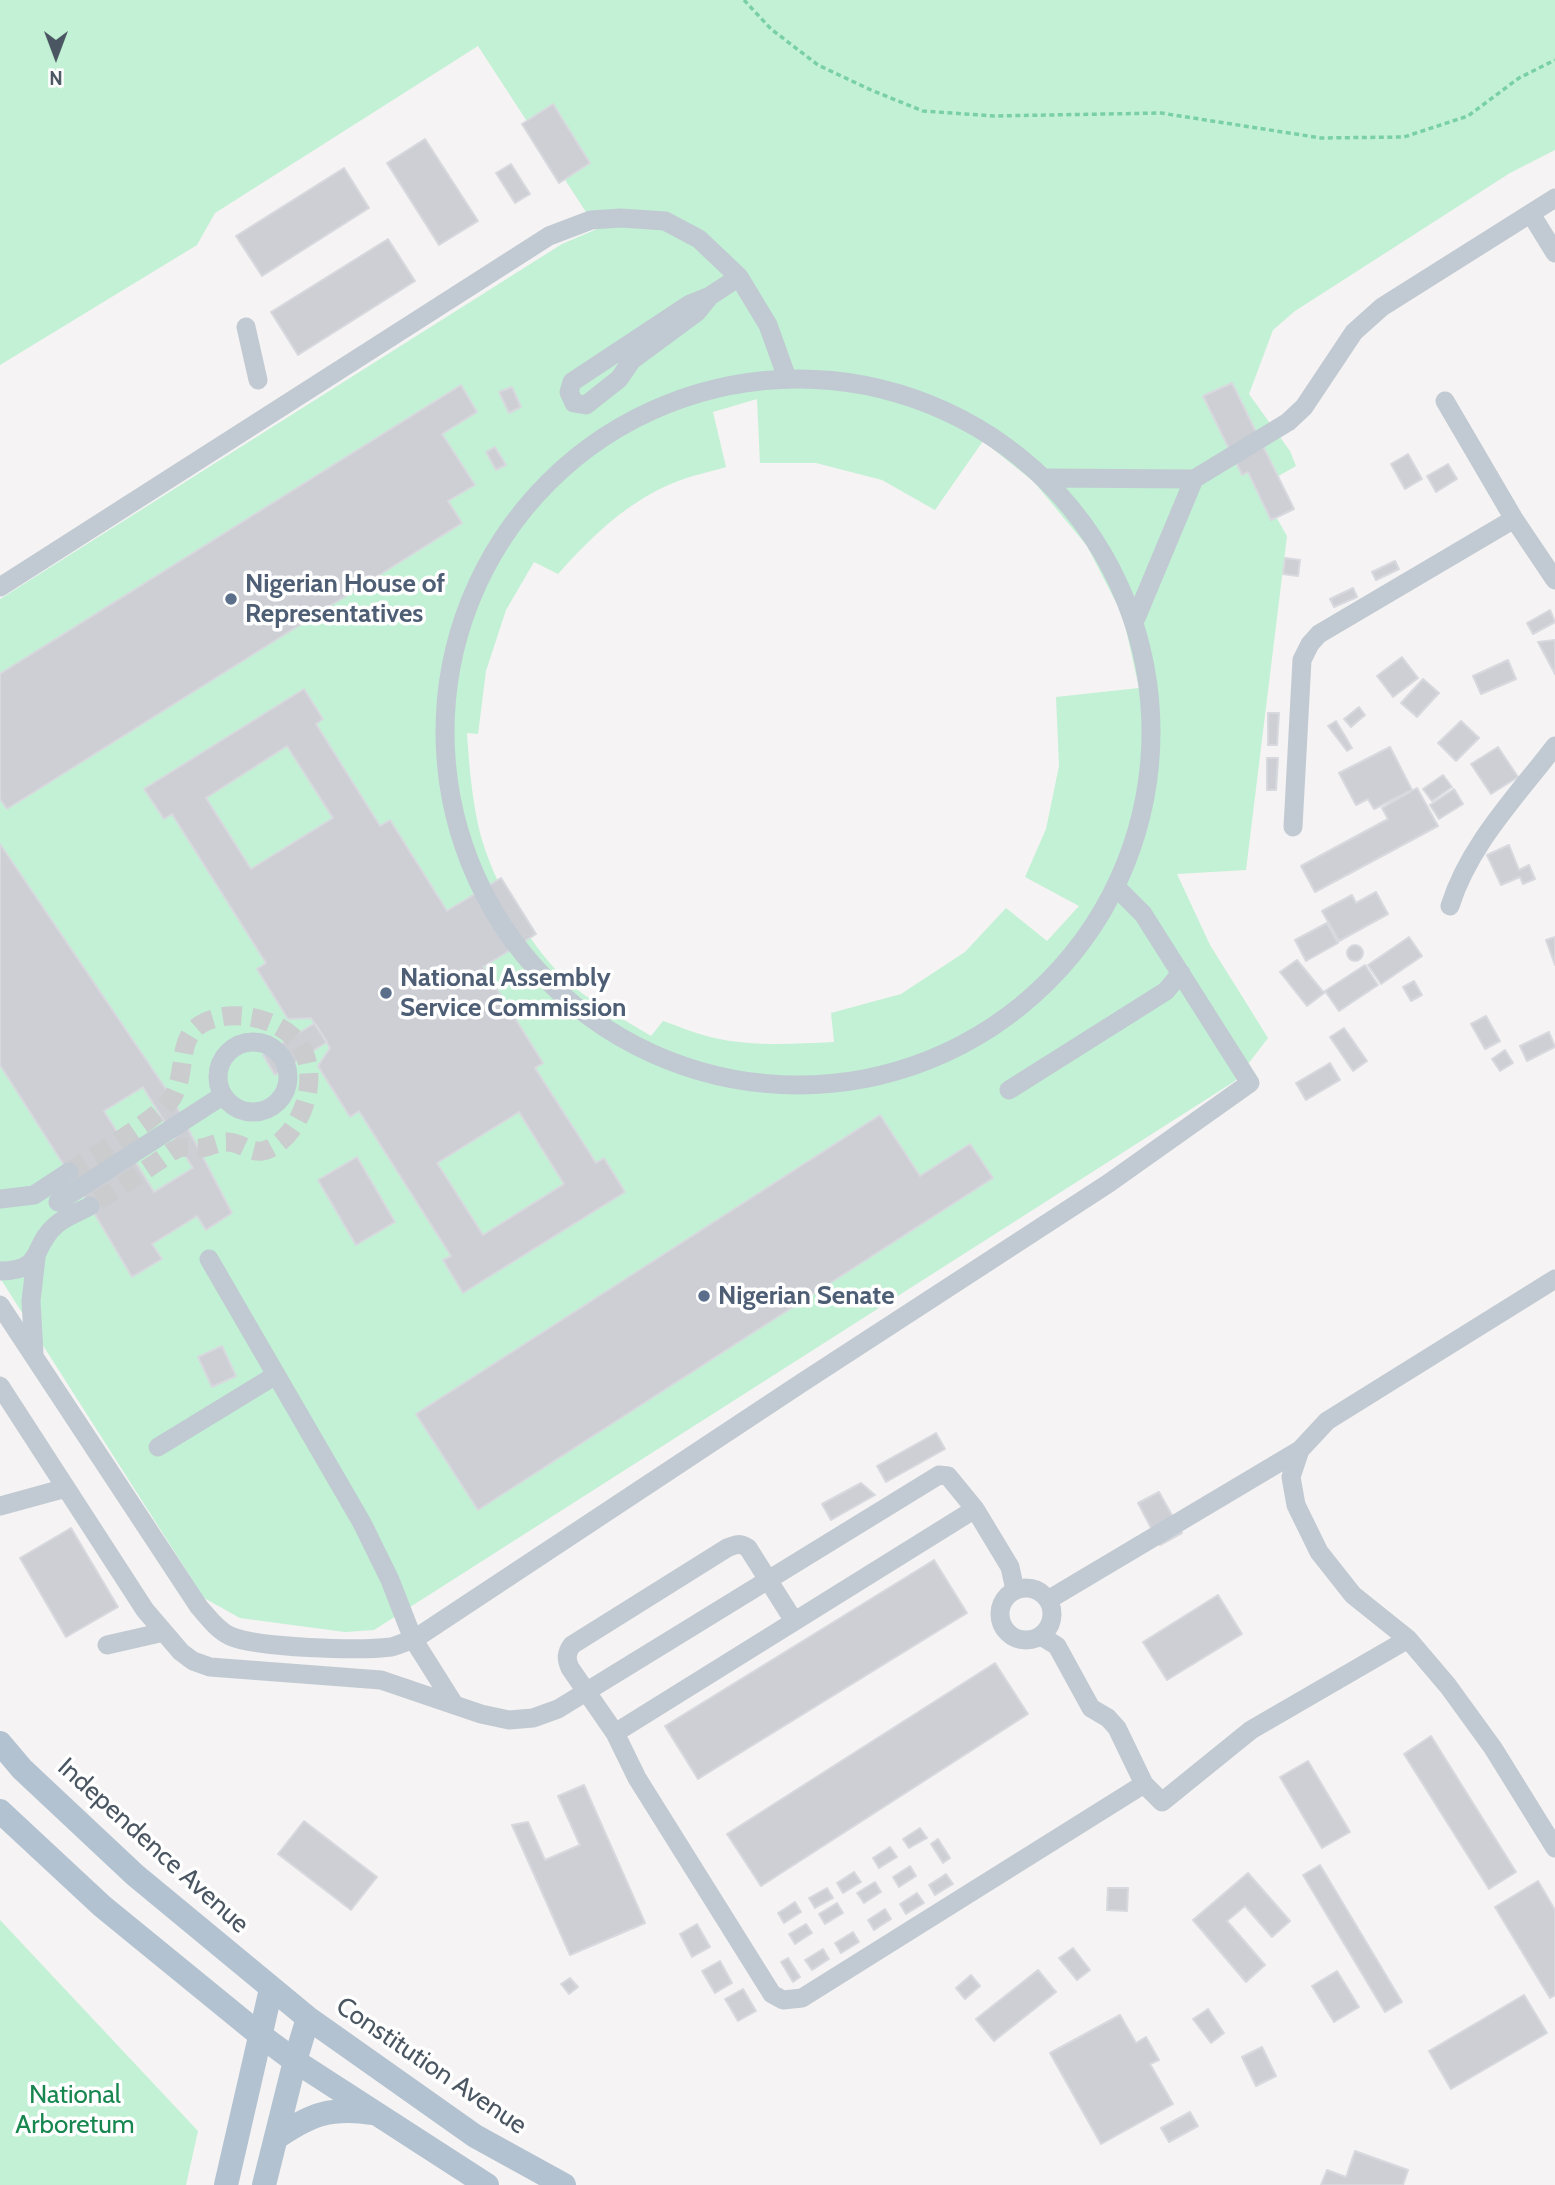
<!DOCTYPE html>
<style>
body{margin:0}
#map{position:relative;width:1555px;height:2185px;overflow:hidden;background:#f5f3f3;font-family:Cabin,sans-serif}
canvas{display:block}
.north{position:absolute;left:21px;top:21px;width:70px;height:70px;-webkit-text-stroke:5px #fff;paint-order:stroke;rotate:180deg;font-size:19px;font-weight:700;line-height:28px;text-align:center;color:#4a5661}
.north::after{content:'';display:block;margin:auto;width:24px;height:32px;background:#4a5661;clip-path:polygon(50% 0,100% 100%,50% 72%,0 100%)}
</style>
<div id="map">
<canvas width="1555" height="2185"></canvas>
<div class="north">N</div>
</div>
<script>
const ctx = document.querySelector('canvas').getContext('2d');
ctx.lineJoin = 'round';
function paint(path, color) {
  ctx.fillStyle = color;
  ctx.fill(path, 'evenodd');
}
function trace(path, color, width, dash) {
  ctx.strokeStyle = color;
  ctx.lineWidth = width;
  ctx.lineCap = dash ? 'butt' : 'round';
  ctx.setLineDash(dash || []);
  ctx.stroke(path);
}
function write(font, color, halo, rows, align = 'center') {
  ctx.font = font + ' Cabin,sans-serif';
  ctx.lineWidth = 7;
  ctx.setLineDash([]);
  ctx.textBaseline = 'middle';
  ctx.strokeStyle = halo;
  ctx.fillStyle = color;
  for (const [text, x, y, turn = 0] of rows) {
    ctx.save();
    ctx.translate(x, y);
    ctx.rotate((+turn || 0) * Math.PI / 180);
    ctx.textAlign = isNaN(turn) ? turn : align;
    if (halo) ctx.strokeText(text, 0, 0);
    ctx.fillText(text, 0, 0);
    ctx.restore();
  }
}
paint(new Path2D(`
 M 0,0 L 1555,0 L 1555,150 L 1510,173 L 1295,311 L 1273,330 L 1249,394 L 1290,451 L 1296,466 L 1259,487 L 1287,536 L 1246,870 L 1177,874 L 1210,945 L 1268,1038 L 1235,1081 L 374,1630 L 345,1632 L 240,1618 L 204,1598 L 0,1278 L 0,599 L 562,244 L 597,229 L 478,46 L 215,213 L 197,245 L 0,365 ZM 757,399 L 760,463 L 816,463 L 882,480 L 935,510 L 983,441 L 1034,482 L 1087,546 L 1123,616 L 1139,688 L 1056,697 L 1059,766 L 1046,829 L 1025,877 L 1079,906 L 1047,941 L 1006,908 L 965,952 L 901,994 L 831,1013 L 834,1042 C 793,1044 751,1047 710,1037 C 694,1033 678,1026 663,1021 L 651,1036 C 625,1020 598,1006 574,987 C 532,952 492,882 479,829 C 472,798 469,765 467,733 L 478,734 L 486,671 L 506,610 L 534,562 L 558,574 C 593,535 629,500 678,481 C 693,475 710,472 726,467 L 713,412 Z
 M 0,1920 L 198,2131 L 186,2185 L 0,2185 Z`), '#c3f1d5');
const building = new Path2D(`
 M 553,104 L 590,163 L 559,183 L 522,124 Z
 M 425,139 L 478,221 L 439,245 L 387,163 Z
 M 511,164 L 530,194 L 515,203 L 496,173 Z
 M 344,168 L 369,208 L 262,276 L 236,236 Z
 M 388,239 L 415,281 L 298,355 L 271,312 Z
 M 1232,383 L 1294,509 L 1271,520 L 1248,472 L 1242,475 L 1203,396 Z
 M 461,385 L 477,412 L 442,434 L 475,485 L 448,501 L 462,523 L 7,809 L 0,799 L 0,674 Z
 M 512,387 L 521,407 L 509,413 L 499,392 Z
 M 495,447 L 506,465 L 496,470 L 486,452 Z
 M 1408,454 L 1422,479 L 1405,489 L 1391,464 Z
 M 1448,464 L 1457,479 L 1436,492 L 1427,476 Z
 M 1285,558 L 1300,560 L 1298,576 L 1283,574 Z
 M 1395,561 L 1399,569 L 1376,580 L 1372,572 Z
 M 1353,588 L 1357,597 L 1334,607 L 1330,599 Z
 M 1550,610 L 1555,622 L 1533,634 L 1527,623 Z
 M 1555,640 L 1555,674 L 1538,642 Z
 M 1402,657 L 1418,678 L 1393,697 L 1377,676 Z
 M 1508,660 L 1516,679 L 1481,694 L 1473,676 Z
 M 1423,679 L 1439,693 L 1417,717 L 1401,703 Z
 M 304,689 L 323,719 L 316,724 L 380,826 L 390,820 L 447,911 L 501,878 L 536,934 L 483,967 L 543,1063 L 535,1068 L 596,1163 L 604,1158 L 625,1192 L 463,1293 L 443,1260 L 451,1256 L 359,1111 L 350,1117 L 318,1066 L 330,1048 L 311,1018 L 288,1019 L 257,969 L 266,963 L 172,814 L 164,819 L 144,789 ZM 287,746 L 333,818 L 251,869 L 206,798 ZM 519,1112 L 564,1184 L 483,1235 L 437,1163 Z
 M 1359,707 L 1365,715 L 1351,727 L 1344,719 Z
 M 1268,713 L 1279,713 L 1277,745 L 1268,745 Z
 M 1336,721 L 1352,748 L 1347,751 L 1328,726 Z
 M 1461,721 L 1479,738 L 1456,761 L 1438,743 Z
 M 1390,747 L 1412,790 L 1374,809 L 1368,799 L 1356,805 L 1339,773 Z
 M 1498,747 L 1518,777 L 1491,794 L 1471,764 Z
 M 1267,758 L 1278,758 L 1276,790 L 1267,790 Z
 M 1443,775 L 1452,787 L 1432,801 L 1423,789 Z
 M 1417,788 L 1438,826 L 1315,892 L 1301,866 L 1388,819 L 1382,808 Z
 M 1454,789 L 1463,804 L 1439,819 L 1430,805 Z
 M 0,844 L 172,1098 L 232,1213 L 206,1230 L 197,1216 L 152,1244 L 162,1259 L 132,1277 L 90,1206 L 0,1065 ZM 143,1087 L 193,1168 L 154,1192 L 104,1111 Z
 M 1509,845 L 1519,870 L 1529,865 L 1535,879 L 1523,884 L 1520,877 L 1501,885 L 1487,855 Z
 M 1376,892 L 1388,914 L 1339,941 L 1322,911 L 1352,895 L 1356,903 Z
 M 1327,923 L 1338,943 L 1306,961 L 1295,940 Z
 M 1409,937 L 1422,956 L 1381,984 L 1368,965 Z
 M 1555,937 L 1555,965 L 1546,940 Z
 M1347 953a8 8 0 1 1 16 0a8 8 0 1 1-16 0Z
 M 1297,960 L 1324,993 L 1307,1006 L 1280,972 Z
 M 1365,965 L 1378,985 L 1339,1011 L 1325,991 Z
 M 1414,981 L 1422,995 L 1411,1001 L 1403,987 Z
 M 1486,1016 L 1500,1041 L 1485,1049 L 1471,1024 Z
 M 315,1023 L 327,1042 L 275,1075 L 263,1055 Z
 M 1344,1028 L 1367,1061 L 1353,1071 L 1330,1037 Z
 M 1549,1032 L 1555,1047 L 1527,1061 L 1520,1046 Z
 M 1505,1050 L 1513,1063 L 1500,1071 L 1492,1059 Z
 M 1330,1063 L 1340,1080 L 1306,1100 L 1296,1083 Z
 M 880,1115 L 920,1176 L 970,1144 L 993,1178 L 478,1510 L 416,1414 Z
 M 357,1157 L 395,1222 L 356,1245 L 318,1180 Z
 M 222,1346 L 236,1376 L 212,1387 L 198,1357 Z
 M 936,1433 L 945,1449 L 886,1482 L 877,1466 Z
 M 861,1483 L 875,1495 L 831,1520 L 822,1504 Z
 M 1159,1492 L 1182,1533 L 1160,1545 L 1138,1503 Z
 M 71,1528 L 118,1607 L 66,1637 L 20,1558 Z
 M 934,1560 L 967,1613 L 698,1779 L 665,1726 Z
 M 1218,1595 L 1242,1634 L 1167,1680 L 1143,1642 Z
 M 995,1663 L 1028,1714 L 761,1886 L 727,1834 Z
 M 1431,1736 L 1516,1872 L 1489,1889 L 1404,1754 Z
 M 1308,1761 L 1350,1832 L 1322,1848 L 1280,1777 Z
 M 584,1785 L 645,1923 L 570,1955 L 512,1825 L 528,1822 L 545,1860 L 580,1845 L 558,1796 Z
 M 304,1821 L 377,1877 L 351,1910 L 278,1854 Z
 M 920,1828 L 927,1838 L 909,1848 L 903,1839 Z
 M 938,1839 L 950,1858 L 943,1863 L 931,1844 Z
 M 890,1847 L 897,1857 L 879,1868 L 873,1858 Z
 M 1320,1865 L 1402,2002 L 1385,2012 L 1303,1875 Z
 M 910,1866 L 916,1876 L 899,1887 L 893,1877 Z
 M 854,1872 L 861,1882 L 843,1893 L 837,1883 Z
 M 1248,1873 L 1290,1921 L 1272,1937 L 1245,1906 L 1227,1921 L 1265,1965 L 1246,1982 L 1193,1920 Z
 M 946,1874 L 953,1884 L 935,1895 L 929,1885 Z
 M 1538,1881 L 1555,1910 L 1555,1995 L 1550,1998 L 1495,1907 Z
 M 875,1882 L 881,1892 L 864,1903 L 857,1893 Z
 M 827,1888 L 833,1898 L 815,1908 L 809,1898 Z
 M 1108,1888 L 1128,1888 L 1127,1911 L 1107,1910 Z
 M 917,1893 L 924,1903 L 906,1914 L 900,1904 Z
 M 795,1902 L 801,1912 L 784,1923 L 778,1913 Z
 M 837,1903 L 843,1913 L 825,1924 L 819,1914 Z
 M 885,1909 L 891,1919 L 874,1930 L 868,1920 Z
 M 697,1924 L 710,1947 L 692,1957 L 680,1934 Z
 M 806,1924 L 812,1933 L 795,1944 L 789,1934 Z
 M 853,1932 L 859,1942 L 841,1953 L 835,1943 Z
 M 1073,1948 L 1090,1970 L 1077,1980 L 1059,1958 Z
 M 823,1949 L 829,1959 L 812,1970 L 805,1960 Z
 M 788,1958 L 800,1977 L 793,1982 L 781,1962 Z
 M 720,1961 L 732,1983 L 715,1993 L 702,1971 Z
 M 1038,1970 L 1056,1992 L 994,2041 L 976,2019 Z
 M 1337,1971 L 1359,2007 L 1334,2022 L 1312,1986 Z
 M 971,1975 L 980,1986 L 965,1999 L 956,1988 Z
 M 570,1978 L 578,1987 L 569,1994 L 561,1984 Z
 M 743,1989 L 756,2011 L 738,2021 L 725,1999 Z
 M 1524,1995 L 1547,2033 L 1451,2089 L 1429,2051 Z
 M 1208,2009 L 1224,2033 L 1211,2043 L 1193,2019 Z
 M 1120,2015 L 1136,2043 L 1146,2037 L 1159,2060 L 1150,2064 L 1173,2104 L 1101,2144 L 1050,2053 Z
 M 1262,2047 L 1276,2076 L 1256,2086 L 1242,2057 Z
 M 1190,2112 L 1198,2126 L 1169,2142 L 1161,2128 Z
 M 1355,2151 L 1408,2170 L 1403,2185 L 1321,2185 L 1327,2170 L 1346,2177 Z`);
paint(building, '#cdcfd5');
trace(building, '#d7d9de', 2);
trace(new Path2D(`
 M 69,1172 C 92,1157 160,1118 172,1098 C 190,1069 172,1031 213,1019 C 240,1010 283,1020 300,1045 C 320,1076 304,1126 276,1145 C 253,1161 245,1141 226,1142 C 218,1142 209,1147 201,1148 C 194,1149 186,1146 179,1148 C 172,1150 164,1158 157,1162 C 135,1177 113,1191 90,1206`), '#caccce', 19, [19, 10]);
trace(new Path2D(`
 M 744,0 L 771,29 L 818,65 L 871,90 L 923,111 L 994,116 L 1161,113 L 1321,138 L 1404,137 L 1468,116 L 1519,78 L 1555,60`), '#7ad0a6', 3.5, [5, 3.5]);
trace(new Path2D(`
 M 1531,214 L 1555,253
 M 710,296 L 697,312 L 632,360 L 619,379 L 586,405 L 574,403 L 569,392 L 572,382 L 690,304 L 710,296 L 739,277
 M 246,327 L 258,380
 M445 732a353 353 0 1 1 706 0a353 353 0 1 1-706 0Z
 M 1445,401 L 1514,519 L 1555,580
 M 1047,478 L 1194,479 L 1136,618
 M 1194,479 L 1288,422 L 1304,407 L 1354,332 L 1382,307 L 1555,198
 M 0,587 L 549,236 L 591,220 L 621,218 L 665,221 L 699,239 L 739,277 L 768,325 L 787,378
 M 1293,827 L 1302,660 L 1310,644 L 1319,634 L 1514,519
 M 1450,906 C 1469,845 1516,797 1555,746
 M218 1077a35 35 0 1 1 70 0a35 35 0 1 1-70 0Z
 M 1009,1090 L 1166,991 L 1181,973
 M 0,1199 L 34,1195 L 69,1172
 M 58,1202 L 222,1096
 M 209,1259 L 362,1523 L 390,1580 L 413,1639 L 454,1704
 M 0,1271 C 45,1271 31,1246 56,1225 C 65,1217 79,1212 90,1206
 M 1555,1279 L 1327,1421 L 1300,1450 L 1291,1477 L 1296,1505 L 1319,1552 L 1353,1595 L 1408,1639 L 1448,1686 L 1493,1748 L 1555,1848
 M 0,1305 L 199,1607 C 208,1617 217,1630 230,1636 C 257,1648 360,1651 391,1647 C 399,1645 408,1641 416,1638 L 803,1382 L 1109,1183 L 1250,1083 L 1143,914 L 1118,889
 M 34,1353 L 31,1301 L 36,1258
 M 0,1386 L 145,1610 L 181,1652 L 193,1661 L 210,1667 L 381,1680 L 481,1714 L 509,1720 L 533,1718 L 558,1709 L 939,1475 L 948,1476 L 975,1509 L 1010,1567 L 1015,1590
 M 158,1447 L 276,1375
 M 0,1506 L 66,1488
 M1000 1614a26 26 0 1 1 52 0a26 26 0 1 1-52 0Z
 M 1048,1600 L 1300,1450
 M 794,1621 L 748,1548 C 740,1543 736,1544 727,1548 L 572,1645 C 566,1653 566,1659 570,1668 L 615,1733 L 637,1778 L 772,1994 L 783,2000 L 802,1998 L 1144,1784 L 1117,1728 L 1108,1718 L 1091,1708 L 1057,1646 L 1041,1636
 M 107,1645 L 164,1632
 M 615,1733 L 975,1509
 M 1144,1784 L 1162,1802 L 1251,1730 L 1408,1639`), '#c1cad2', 19);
trace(new Path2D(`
 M 0,1743 L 22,1769 L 135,1875 L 308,2018 L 475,2136 L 564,2185
 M 0,1811 L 102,1906 L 260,2035 L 295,2061 L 487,2185
 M 276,2138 C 311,2114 330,2107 373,2113
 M 226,2185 L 271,1989
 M 264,2185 L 295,2061 L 308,2018`), '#b3c2d1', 24);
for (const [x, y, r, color] of [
 [231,599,7,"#5c6f8a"],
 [386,993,7,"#5c6f8a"],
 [704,1296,7,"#5c6f8a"]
]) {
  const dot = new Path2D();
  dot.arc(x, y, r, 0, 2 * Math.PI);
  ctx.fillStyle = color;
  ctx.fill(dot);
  trace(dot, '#fff', 2.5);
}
write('bold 26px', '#4e5e75', '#fff', [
 ["Nigerian House of",245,584],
 ["Representatives",245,614],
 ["National Assembly",400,978],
 ["Service Commission",400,1008],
 ["Nigerian Senate",718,1296]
], 'left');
write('26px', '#4a5661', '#fff', [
 ["Independence Avenue",153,1846,42],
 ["Constitution Avenue",431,2066,34]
]);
write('26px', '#17864f', '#fff', [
 ["National",75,2095],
 ["Arboretum",75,2125]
]);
</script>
